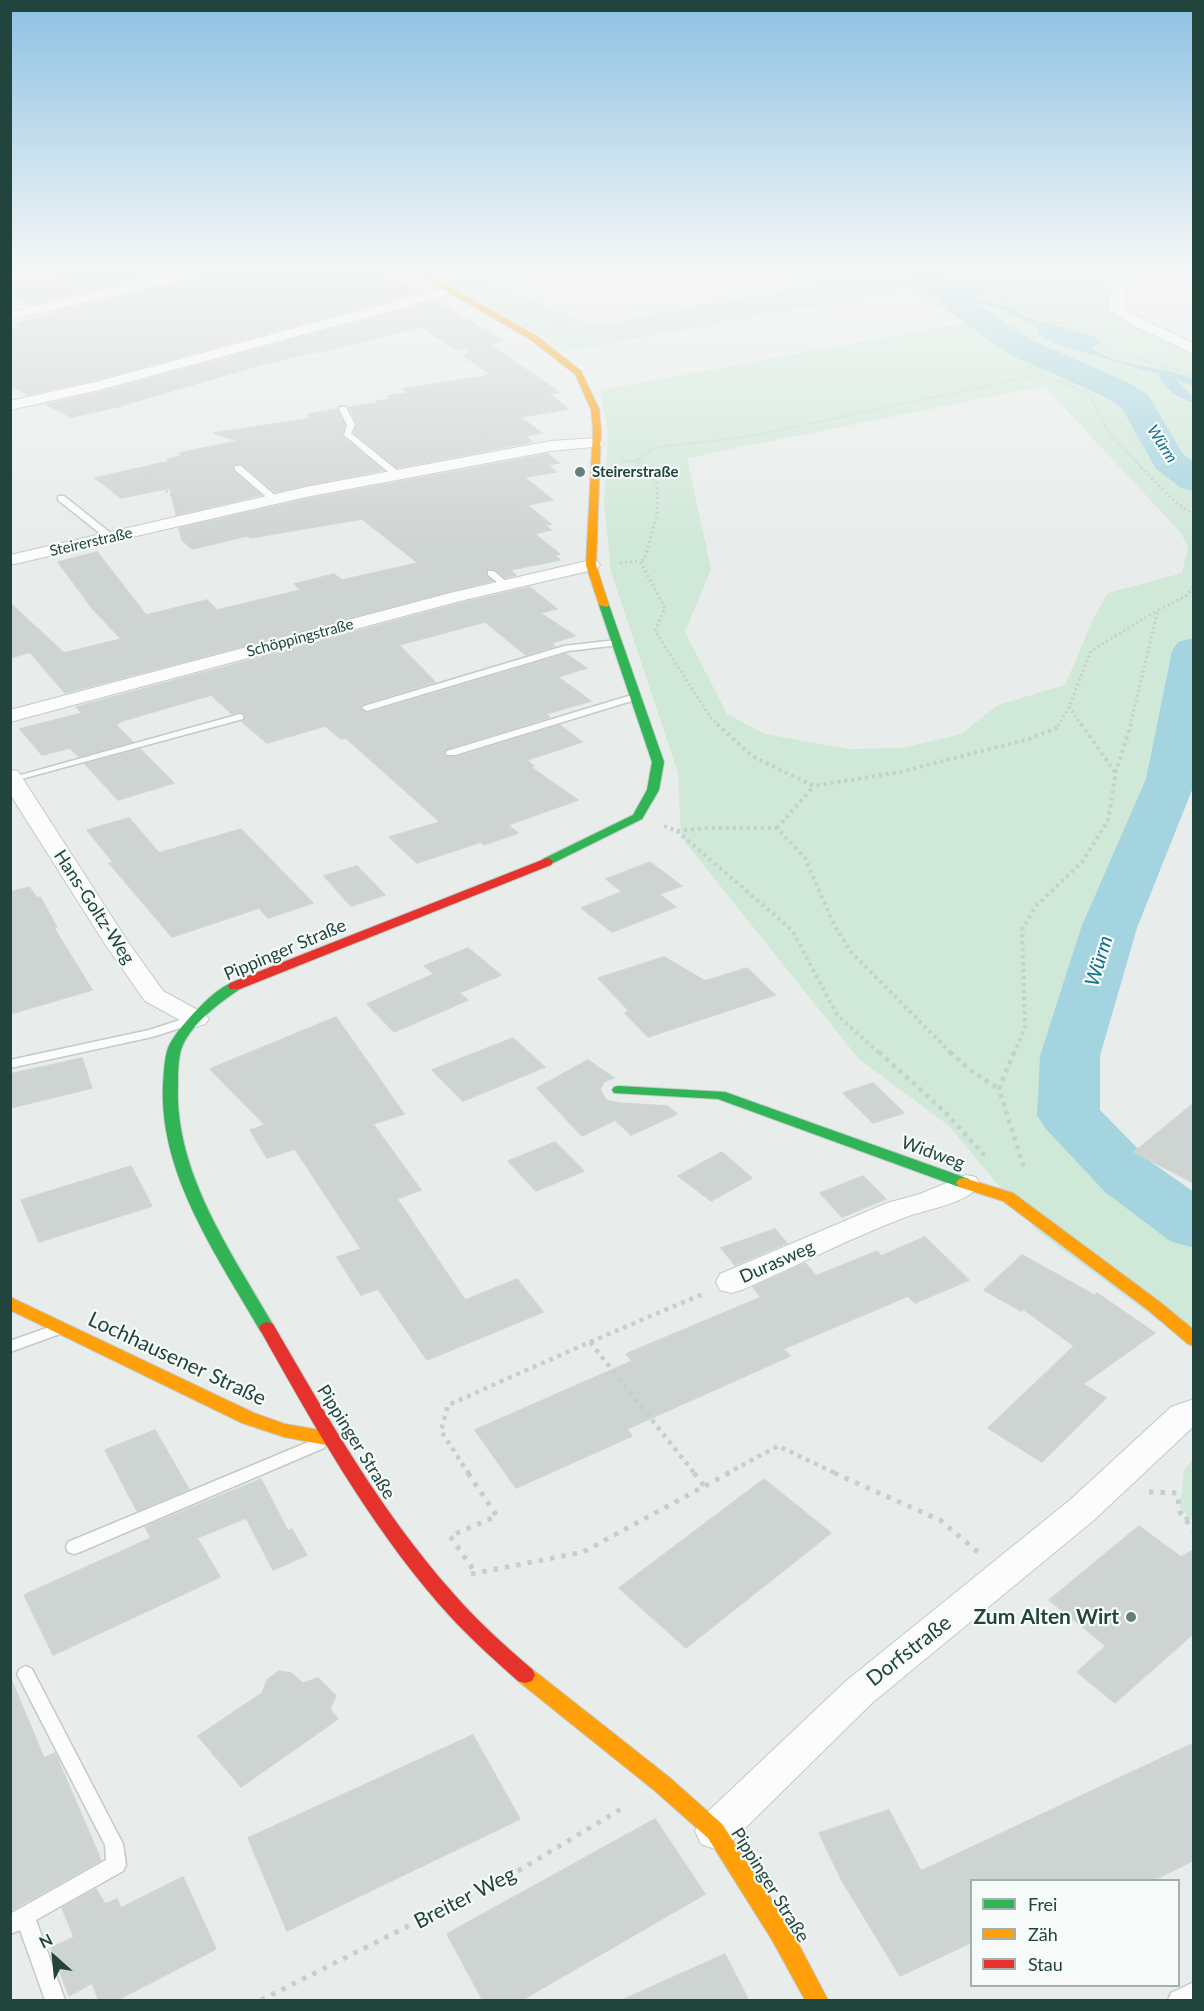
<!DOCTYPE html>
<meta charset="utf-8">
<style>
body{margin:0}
#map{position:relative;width:1204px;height:2011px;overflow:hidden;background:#e8edeb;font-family:Lato,sans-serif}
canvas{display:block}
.frame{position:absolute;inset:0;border:12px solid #21443d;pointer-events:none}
.legend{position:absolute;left:970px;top:1879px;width:210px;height:108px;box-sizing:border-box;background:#f6fbf9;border:2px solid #a1b2ae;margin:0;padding:8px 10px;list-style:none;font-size:18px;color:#21443d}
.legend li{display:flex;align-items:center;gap:12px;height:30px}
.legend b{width:30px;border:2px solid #a1b2ae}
.north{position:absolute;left:24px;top:1927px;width:60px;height:60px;-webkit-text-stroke:4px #f6fbf9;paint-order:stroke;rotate:333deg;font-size:16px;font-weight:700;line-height:24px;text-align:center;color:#21443d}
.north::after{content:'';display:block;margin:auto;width:21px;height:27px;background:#21443d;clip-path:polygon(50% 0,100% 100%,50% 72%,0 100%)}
</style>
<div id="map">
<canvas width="1204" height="2011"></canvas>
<div class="frame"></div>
<ul class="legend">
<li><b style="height:8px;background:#30b455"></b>Frei</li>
<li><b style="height:8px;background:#ff9f0a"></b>Zäh</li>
<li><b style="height:8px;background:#e5322d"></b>Stau</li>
</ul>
<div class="north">N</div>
</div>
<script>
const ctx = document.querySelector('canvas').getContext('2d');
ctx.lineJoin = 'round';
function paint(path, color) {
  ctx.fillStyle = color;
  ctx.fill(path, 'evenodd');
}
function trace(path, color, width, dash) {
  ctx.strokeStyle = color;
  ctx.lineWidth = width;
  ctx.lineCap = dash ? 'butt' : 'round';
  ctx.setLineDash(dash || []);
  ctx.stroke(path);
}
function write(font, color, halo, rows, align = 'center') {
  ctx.font = font + ' Lato,sans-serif';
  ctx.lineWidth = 4.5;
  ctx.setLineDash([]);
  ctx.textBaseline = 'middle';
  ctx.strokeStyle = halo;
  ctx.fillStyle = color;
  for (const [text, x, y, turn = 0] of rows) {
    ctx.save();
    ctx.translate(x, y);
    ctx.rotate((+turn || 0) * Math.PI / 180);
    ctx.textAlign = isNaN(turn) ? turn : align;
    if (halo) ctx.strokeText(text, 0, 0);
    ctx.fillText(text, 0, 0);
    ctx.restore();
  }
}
paint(new Path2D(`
 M 416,267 L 559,267 L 489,282 L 591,325 L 810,286 L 768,267 L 1101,267 L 1120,271 L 1111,285 L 1112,309 L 1125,321 L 1193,355 L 1194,648 L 1180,750 L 1130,922 L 1073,1053 L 1123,1175 L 1193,1223 L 1193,1346 L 1037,1231 L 948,1125 L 859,1059 L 681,837 L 678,773 L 611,572 L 604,504 L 608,431 L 600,390 L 965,323 L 907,289 L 563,352 L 544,338 ZM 1044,386 L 1181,533 L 1188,548 L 1182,573 L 1108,593 L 1094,617 L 1065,685 L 998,705 L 961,734 L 903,748 L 849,749 L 765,734 L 727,714 L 685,632 L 711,569 L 687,458 Z
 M 1193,1460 L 1193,1521 L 1180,1508 L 1184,1470 Z`), '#d0e8d8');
paint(new Path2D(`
 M 947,282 C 961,288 977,287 992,290 L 975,294 L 973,297 L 1012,308 L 1025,317 L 1092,336 L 1102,341 L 1092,349 C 1116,367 1165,366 1193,379 L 1193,386 L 1175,379 L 1193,397 L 1193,403 C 1178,397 1164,389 1158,374 L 1054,343 L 1039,334 L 1038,328 L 1004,310 L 967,300 L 972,307 L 987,315 L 1024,346 L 1124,389 L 1109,392 L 1013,348 L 974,317 L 947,302 L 941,293 L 927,283 Z`), '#a4d4df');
paint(new Path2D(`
 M 902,267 L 935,267 L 964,288 L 970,298 L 1029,339 L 1127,382 L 1148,395 L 1183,454 L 1194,462 L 1194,491 L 1181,488 L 1156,469 L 1122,408 L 1103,396 L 1007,353 L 946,309 L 940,299 L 906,273 Z
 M 1194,638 L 1194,785 L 1137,928 L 1100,1056 L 1100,1110 L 1151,1162 L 1194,1192 L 1194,1248 L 1170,1241 L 1105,1192 L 1046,1129 L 1037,1115 L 1040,1056 L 1081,928 L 1146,779 L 1172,651 L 1178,642 Z`), '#a4d4df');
const building = new Path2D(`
 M 83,267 L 187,267 L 34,304 L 10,294 L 10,284 Z
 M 213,267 L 372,267 L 419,292 L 94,380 L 28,395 L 10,385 L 10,330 L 22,327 L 15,324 L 57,314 L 53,312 L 191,280 Z
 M 435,301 L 504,341 L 489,344 L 559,392 L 550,394 L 568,409 L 520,417 L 542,433 L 525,436 L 532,442 L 397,468 L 354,432 L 357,424 L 349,407 L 379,403 L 376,401 L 391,399 L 388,396 L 407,393 L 402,389 L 491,375 L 464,356 L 470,348 L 456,350 L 421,326 L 317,353 L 317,351 L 260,365 L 117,407 L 71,417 L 46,404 L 104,391 Z
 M 337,409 L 345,425 L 343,437 L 383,470 L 275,492 L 242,464 L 235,464 L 233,466 L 234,472 L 261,495 L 176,515 L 170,488 L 121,498 L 95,478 L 170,461 L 167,459 L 182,456 L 179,453 L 238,441 L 214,433 L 312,418 L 308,414 Z
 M 548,454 L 559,463 L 548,465 L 556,472 L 524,477 L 553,500 L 527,505 L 551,524 L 545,525 L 551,530 L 535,534 L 560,554 L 554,555 L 560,560 L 510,570 L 516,575 L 505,578 L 495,569 L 488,569 L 486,575 L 492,581 L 65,693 L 30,652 L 10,658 L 10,603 L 64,653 L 121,639 L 92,608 L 58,562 L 97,552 L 146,615 L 207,600 L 217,610 L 301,590 L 294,584 L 334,574 L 342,580 L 418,563 L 362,519 L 250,538 L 247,536 L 192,549 L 182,540 L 179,528 L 306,499 Z
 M 530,587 L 557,609 L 540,613 L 575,636 L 551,643 L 555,646 L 526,655 L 485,622 L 399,645 L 435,682 L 363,704 L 360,708 L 368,713 L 566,654 L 587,668 L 558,677 L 591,701 L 546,714 L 550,717 L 445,750 L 445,756 L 456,757 L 560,725 L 582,742 L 527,760 L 534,766 L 531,767 L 578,800 L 508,825 L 518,833 L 484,845 L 481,842 L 417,863 L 389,837 L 440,822 L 346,738 L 341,739 L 325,726 L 267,743 L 242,722 L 245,720 L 245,714 L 239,712 L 232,714 L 211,695 L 122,721 L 116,725 L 133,742 L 79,757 L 70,748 L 42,755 L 20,729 L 82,713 L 76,707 L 461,603 Z
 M 140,749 L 174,783 L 118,800 L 85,764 Z
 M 129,818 L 159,853 L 241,829 L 313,903 L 268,918 L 259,908 L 172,937 L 109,863 L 113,862 L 87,830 Z
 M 650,862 L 682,886 L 659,894 L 676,907 L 612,932 L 581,908 L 622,892 L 606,879 Z
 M 357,866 L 385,895 L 351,906 L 324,876 Z
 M 29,887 L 37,898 L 40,897 L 57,927 L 54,928 L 92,990 L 10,1014 L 10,892 Z
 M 468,948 L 501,975 L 459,993 L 468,1000 L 394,1032 L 367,1004 L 434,974 L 424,966 Z
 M 664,957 L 705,981 L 747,968 L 775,995 L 648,1037 L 625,1013 L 629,1011 L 598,978 Z
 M 336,1017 L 404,1114 L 373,1124 L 421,1190 L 397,1199 L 465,1300 L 517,1279 L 543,1312 L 427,1360 L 378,1289 L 361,1295 L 337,1257 L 361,1249 L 295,1149 L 267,1158 L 250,1130 L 265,1125 L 210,1069 Z
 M 513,1038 L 545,1067 L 463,1101 L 432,1070 Z
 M 82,1058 L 92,1088 L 10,1108 L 10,1074 Z
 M 588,1060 L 614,1078 L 605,1081 L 600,1089 L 606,1100 L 619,1103 L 667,1106 L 677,1114 L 631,1135 L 615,1120 L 582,1136 L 537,1088 Z
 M 873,1083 L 904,1113 L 873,1123 L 843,1093 Z
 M 1194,1103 L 1194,1183 L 1134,1152 Z
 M 555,1142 L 584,1171 L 536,1191 L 508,1161 Z
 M 722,1152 L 752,1178 L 711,1201 L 678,1176 Z
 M 131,1166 L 152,1206 L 39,1242 L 21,1200 Z
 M 863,1176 L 886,1199 L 842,1217 L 820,1193 Z
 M 775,1229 L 787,1243 L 735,1265 L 721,1248 Z
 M 925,1237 L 969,1280 L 915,1303 L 908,1296 L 783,1349 L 790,1356 L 627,1429 L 632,1436 L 516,1488 L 475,1430 L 632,1361 L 626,1354 L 764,1296 L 760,1296 L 753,1287 L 805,1263 L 816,1276 L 877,1251 L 881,1256 Z
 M 1022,1255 L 1094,1295 L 1097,1293 L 1155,1333 L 1083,1384 L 1106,1398 L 1042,1462 L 988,1428 L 1074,1346 L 1023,1309 L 1021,1311 L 984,1290 Z
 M 155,1430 L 189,1489 L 137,1511 L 105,1450 Z
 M 261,1479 L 288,1531 L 292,1529 L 307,1555 L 273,1570 L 246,1518 L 197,1538 L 220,1577 L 53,1655 L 24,1595 L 151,1538 L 145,1527 Z
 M 764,1479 L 831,1533 L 686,1648 L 619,1588 Z
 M 1139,1526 L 1181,1557 L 1194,1550 L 1194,1633 L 1115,1703 L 1077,1672 L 1106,1646 L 1049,1600 Z
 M 279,1671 L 291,1673 L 303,1683 L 318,1678 L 336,1696 L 330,1709 L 338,1719 L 241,1787 L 198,1736 L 262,1693 L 267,1680 Z
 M 11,1679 L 44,1758 L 55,1753 L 101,1860 L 10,1911 Z
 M 473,1735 L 520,1819 L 287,1931 L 248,1838 Z
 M 1194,1743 L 1194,1860 L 1152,1881 L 972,1881 L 972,1942 L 900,1976 L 841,1879 L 819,1833 L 889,1810 L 921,1871 Z
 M 655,1819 L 705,1894 L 520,2001 L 483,2001 L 447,1934 Z
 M 183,1877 L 216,1949 L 115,2001 L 99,2001 L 92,1983 L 69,1996 L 51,1948 L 74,1937 L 62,1908 L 96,1889 L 105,1904 L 117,1899 L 121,1908 Z
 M 725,1954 L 749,2001 L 620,2001 Z`);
paint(building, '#ced4d2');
trace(building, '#d0d6d4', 1.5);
const lane = new Path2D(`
 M 340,407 L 346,407 L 355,425 L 351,433 L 399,472 L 399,476 L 393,476 L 344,435 L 347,425 L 339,409 Z
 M 235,466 L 241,466 L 277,497 L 277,501 L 271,501 L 235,470 Z
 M 58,496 L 64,496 L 113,535 L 113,539 L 107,539 L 58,500 Z
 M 488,571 L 494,571 L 510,585 L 503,587 L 488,575 Z
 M 616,640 L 621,643 L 619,645 L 568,651 L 370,710 L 367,711 L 362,708 L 364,706 L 564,646 Z
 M 635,694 L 638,695 L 638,699 L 455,755 L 447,755 L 446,753 L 447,751 Z
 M 240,714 L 243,715 L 243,719 L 10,782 L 10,778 Z
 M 189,1017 L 195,1021 L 193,1024 L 152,1037 L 10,1068 L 10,1060 L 149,1030 Z
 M 55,1325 L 60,1326 L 62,1330 L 60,1334 L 10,1352 L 10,1341 Z
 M 318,1438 L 324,1440 L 326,1444 L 324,1448 L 80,1552 L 74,1554 L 68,1552 L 66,1547 L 68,1542 Z
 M 26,1666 L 32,1669 L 123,1844 L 126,1865 L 123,1871 L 36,1920 L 65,2000 L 45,2000 L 20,1930 L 10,1934 L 10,1914 L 106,1860 L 105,1845 L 17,1674 L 20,1669 Z
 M 1194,1982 L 1194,2000 L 1168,2000 L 1171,1993 Z`);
const street = new Path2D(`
 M 193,267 L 211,267 L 190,278 L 10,320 L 10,312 L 182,272 Z
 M 1146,267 L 1128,283 L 1123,307 L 1138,317 L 1194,344 L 1194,354 L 1128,323 L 1109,308 C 1112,282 1118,267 1146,267 Z
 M 447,287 L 453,291 L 452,294 L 103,389 L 10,410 L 10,401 L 95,382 Z
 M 596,438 L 604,443 L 602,446 L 551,451 L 306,497 L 10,565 L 10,555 L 306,487 L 551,441 Z
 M 591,560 L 597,561 L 600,565 L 597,569 L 460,601 L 10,722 L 10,710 L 450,593 Z
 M 10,770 L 18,771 L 21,776 L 128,942 L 163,991 L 205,1014 L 209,1019 L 205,1024 L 196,1027 L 187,1024 L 145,1001 L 105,944 L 10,794 Z
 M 966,1175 L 976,1177 L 980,1184 C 968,1204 927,1209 906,1217 C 850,1238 796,1266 742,1290 L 731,1293 L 720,1290 L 716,1282 L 720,1274 L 887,1203 L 920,1194 Z
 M 1194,1399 L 1194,1426 L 1094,1520 L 872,1703 L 729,1844 L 715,1849 L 701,1844 L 695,1831 L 701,1818 L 846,1681 L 1070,1500 L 1171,1407 Z`);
const fast = new Path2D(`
 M 604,602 L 609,605 L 664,762 L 659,790 L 642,819 L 547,866 L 543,865 L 541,862 L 543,859 L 633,815 L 647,790 L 652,762 L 599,605 Z
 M 235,982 L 240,983 L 242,986 L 240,989 C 219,1003 192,1023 182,1047 C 178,1058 178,1072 178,1084 C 174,1173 232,1253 275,1328 L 273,1332 L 267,1334 L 261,1332 C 218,1257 159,1175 163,1085 C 164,1073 164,1059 168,1048 C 173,1036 183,1025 192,1015 C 203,1004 219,986 235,982 Z
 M 619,1086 L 725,1092 L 969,1179 L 972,1183 L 969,1187 L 959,1187 L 718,1099 L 614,1093 L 612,1090 L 614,1087 Z`);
const slow = new Path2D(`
 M 405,267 L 414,267 L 537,336 L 581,371 L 599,409 L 601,430 L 596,565 L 609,605 L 607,607 L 599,605 L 586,565 L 593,430 L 591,409 L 575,374 L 531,340 Z
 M 964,1178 L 1013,1193 L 1160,1302 L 1194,1330 L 1194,1346 L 1188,1344 L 1148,1310 L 1003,1201 L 959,1187 L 956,1183 L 959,1179 Z
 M 10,1297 L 254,1413 L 285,1424 L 331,1432 L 337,1434 L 340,1439 L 337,1444 L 331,1446 L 284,1437 L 242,1423 L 10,1310 Z
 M 525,1667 L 532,1669 L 669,1777 L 722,1824 L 788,1924 L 828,2000 L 805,2000 L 772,1940 L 708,1838 L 655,1791 L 518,1681 L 515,1675 L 518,1669 Z`);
const jam = new Path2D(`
 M 547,858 L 551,859 L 553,862 L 551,865 L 240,989 L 230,989 L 228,986 L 230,983 Z
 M 267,1322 L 273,1324 C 327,1417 381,1512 453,1593 C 477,1621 504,1645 532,1669 L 535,1675 L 532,1681 L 525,1683 L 518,1681 C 491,1657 463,1632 439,1604 C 367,1521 313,1424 259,1328 L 261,1324 Z`);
trace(lane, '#c4cac8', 3);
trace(street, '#c4cac8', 2);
trace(fast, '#c3cbc8', 2);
trace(slow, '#c3cbc8', 2);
trace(jam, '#c3cbc8', 2);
trace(new Path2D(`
 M 873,267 L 884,276 L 902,282 L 962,315 L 1008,352 L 1042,374 L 1089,394 L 1111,436 L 1143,469
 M 1045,284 L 1069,292 L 1074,301 L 1094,304
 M 1018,286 L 1009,290 L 1005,299 L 1036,316 L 1099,334 L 1106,339 L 1105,347 L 1109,351 L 1194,375
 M 1009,290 L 997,294 L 979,295 L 1009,304
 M 1010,290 L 1002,284 L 1011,276 L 1012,267
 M 552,320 L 570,328 L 585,330
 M 572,338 L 586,330 L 698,321 L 902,282 L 958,278 L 1002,284 L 1044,284 L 1078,279 L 1092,267
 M 462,414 L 490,436
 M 622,461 L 637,461
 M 644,469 L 637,461 L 653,448 L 752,436 L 1042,374`), '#c6cfcd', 2, [1.5, 2]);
trace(new Path2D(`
 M 643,467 L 657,484 L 657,515 L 644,560 L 640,561 L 665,608 L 655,631 L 711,718 L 719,726
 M 1141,467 L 1173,500 L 1194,515
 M 150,479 L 179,500
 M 620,563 L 640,561
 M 1069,707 L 1082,726
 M 1058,726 L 1069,707 L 1091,651 L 1158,610
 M 1130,726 L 1158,610 L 1186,596 L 1194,587`), '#c6cfcd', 3, [2, 3]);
trace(new Path2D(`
 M 717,724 L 752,756 L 814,786 L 900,772 L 1029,739 L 1056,728 L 1058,724
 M 1081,724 L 1115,772
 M 664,826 L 677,831 L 792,930 L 837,1015 L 880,1054
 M 777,828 L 814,786
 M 677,831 L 707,828 L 777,828 L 805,858 L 834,925 L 851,952 L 952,1054
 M 1014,1054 L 1025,1027 L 1022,930 L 1036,906 L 1083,861 L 1108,820 L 1116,772 L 1131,724`), '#c6cfcd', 4, [3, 4]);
trace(new Path2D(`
 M 879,1052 L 945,1112 L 987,1158
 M 950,1052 L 970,1070 L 999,1089
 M 1014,1052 L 999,1089 L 1025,1171
 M 590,1342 L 705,1293
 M 469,1474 L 441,1431 L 448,1405 L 590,1342 L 695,1474
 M 726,1474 L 778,1446 L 837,1474`), '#c6cfcd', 4.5, [4, 5]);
trace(new Path2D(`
 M 468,1473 L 497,1516 L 450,1536 L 475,1572
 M 694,1473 L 705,1487
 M 834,1473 L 940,1520 L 979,1553
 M 1149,1492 L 1177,1493 L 1180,1512 L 1194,1531
 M 1185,1520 L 1194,1515
 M 471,1574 L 583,1552 L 729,1473
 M 261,2000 L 518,1871 L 626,1806`), '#c6cfcd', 5, [4.5, 7]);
paint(lane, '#fcfcfc');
paint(street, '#fcfcfc');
paint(fast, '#30b455');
paint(slow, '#ff9f0a');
paint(jam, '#e5322d');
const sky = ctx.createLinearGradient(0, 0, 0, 549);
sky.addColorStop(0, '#8dc1e4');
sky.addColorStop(0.49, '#f5f7f6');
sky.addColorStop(1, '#f5f7f600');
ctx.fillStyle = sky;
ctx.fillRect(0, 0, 1204, 549);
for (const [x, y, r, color] of [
 [580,472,6,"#677f7a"],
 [1131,1617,6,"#677f7a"]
]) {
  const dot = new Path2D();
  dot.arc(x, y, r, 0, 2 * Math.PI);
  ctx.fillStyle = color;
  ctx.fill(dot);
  trace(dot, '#f6fbf9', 2);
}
write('bold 15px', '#21443d', '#f6fbf9', [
 ["Steirerstraße",592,472]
], 'left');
write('15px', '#21443d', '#f6fbf9', [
 ["Steirerstraße",91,542,-13],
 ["Schöppingstraße",300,638,-15]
]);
write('italic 16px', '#136f88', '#f6fbf9', [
 ["Würm",1162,444,57]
]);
write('18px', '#21443d', '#f6fbf9', [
 ["Hans-Goltz-Weg",94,907,57],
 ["Pippinger Straße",285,950,-23],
 ["Widweg",933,1153,20],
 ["Durasweg",777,1262,-24],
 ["Pippinger Straße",356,1442,58],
 ["Pippinger Straße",770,1885,58]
]);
write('italic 20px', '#136f88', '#f6fbf9', [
 ["Würm",1099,961,-73]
]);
write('21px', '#21443d', '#f6fbf9', [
 ["Lochhausener Straße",177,1359,25],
 ["Dorfstraße",909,1651,-38],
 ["Breiter Weg",465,1898,-27]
]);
write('bold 21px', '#21443d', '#f6fbf9', [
 ["Zum Alten Wirt",1119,1617]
], 'right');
</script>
